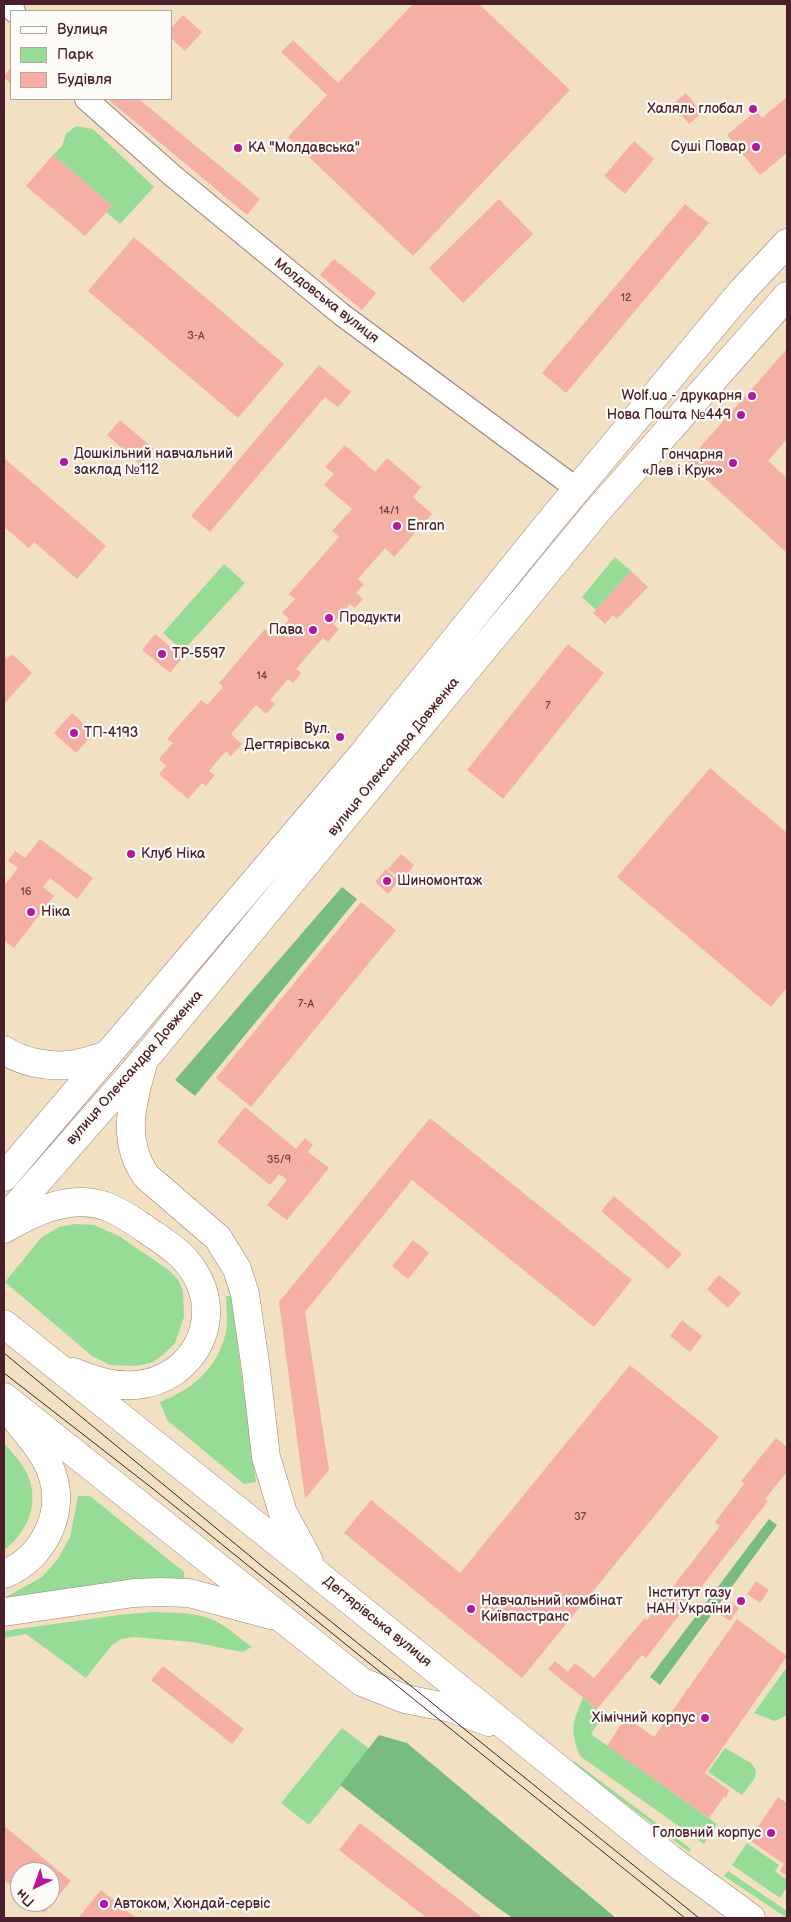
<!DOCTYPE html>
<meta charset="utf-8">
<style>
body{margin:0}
#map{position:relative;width:791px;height:1922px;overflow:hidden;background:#f2e0c2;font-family:"Balsamiq Sans",sans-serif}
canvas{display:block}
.frame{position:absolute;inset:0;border:5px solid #4a1f2b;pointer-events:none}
.legend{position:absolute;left:10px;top:10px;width:162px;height:90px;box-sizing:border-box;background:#fdfcf7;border:1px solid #b5a4a5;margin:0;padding:6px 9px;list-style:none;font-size:15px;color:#4a1f2b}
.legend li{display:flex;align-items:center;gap:10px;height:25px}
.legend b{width:25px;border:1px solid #b5a4a5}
.north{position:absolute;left:10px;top:1862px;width:50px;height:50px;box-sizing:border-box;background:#fdfcf7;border:1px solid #b5a4a5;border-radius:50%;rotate:222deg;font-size:14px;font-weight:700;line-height:20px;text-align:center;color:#4a1f2b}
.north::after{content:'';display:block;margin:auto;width:18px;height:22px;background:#b5179e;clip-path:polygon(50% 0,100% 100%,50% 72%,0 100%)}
</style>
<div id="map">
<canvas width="791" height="1922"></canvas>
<div class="frame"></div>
<ul class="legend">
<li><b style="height:6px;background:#fff"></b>Вулиця</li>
<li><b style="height:14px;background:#96dc96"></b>Парк</li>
<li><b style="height:14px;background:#f6afa4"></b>Будівля</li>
</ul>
<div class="north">Пн</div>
</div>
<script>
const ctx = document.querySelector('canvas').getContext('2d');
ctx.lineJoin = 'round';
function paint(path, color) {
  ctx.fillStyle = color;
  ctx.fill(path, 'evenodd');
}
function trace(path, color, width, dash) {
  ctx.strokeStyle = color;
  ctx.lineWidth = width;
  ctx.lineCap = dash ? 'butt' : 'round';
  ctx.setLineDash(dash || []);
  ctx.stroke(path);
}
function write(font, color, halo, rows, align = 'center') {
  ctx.font = font + ' "Balsamiq Sans",sans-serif';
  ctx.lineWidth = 4.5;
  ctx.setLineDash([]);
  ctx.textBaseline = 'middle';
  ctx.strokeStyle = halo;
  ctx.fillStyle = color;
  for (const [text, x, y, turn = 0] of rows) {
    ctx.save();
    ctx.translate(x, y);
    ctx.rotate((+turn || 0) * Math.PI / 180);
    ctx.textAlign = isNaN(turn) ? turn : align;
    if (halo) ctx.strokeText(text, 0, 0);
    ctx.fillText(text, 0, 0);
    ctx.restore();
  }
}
paint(new Path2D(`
 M 76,126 L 93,129 L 154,187 L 120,224 L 106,212 L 112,206 L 53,155 L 62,146 L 66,134 Z
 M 615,557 L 631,571 L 596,610 L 582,597 Z
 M 224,564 L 245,583 L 183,651 L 163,633 Z
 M 74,1224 L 94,1225 L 119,1236 L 170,1271 L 179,1281 L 183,1292 L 184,1317 L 175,1343 L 163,1355 L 151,1363 L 135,1366 L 110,1365 L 92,1356 L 5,1282 L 42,1237 L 59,1227 Z
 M 226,1296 L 231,1296 L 256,1482 L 244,1484 L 167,1420 L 160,1402 C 192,1390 219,1367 226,1331 C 228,1321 226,1307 226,1296 Z
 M 4,1443 C 14,1455 28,1469 31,1485 C 37,1511 24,1535 4,1550 Z
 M 78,1496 L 90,1496 L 184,1572 L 184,1578 L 142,1578 L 4,1598 L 42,1577 L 58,1559 L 70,1537 Z
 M 153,1612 C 172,1613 193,1612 211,1619 C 226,1625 239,1638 252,1647 L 242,1652 L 192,1642 L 133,1637 L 121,1639 L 112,1645 L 86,1678 L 26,1634 L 4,1638 L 4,1631 L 119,1615 Z
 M 787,1667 L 787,1715 L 775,1721 L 754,1713 Z
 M 583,1698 L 604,1715 L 591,1734 L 717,1824 L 704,1844 L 580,1756 C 570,1730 572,1723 583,1698 Z
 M 342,1728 L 371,1750 L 309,1825 L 281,1803 Z
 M 725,1748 L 751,1763 L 756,1770 L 755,1778 L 742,1795 L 708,1772 Z
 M 575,1762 L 691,1849 L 689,1852 L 573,1764 Z
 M 747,1843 L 779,1865 L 775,1871 L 787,1880 L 787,1887 L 780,1898 L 732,1865 Z
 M 728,1871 L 787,1911 L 787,1918 L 724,1876 Z`), '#96dc96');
paint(new Path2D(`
 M 342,887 L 357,899 L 195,1096 L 175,1080 Z
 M 769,1519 L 777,1525 L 660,1685 L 650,1677 Z
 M 379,1735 L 407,1743 L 616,1918 L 513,1918 L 498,1908 L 340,1785 Z`), '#78bc7f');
paint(new Path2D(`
 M 413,4 L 479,4 L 570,90 L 413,256 L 288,137 L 327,95 L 281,52 L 293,40 L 338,83 Z
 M 183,15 L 202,32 L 185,51 L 171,38 L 171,28 Z
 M 11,67 L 11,84 L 4,77 Z
 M 686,93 L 702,113 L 689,124 L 673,104 Z
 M 787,97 L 787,153 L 760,175 L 727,135 L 756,111 L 762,118 Z
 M 111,99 L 139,99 L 260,199 L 247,215 L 110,101 Z
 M 634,141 L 654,159 L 625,194 L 604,176 Z
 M 53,155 L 112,206 L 85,236 L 26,186 Z
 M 499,199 L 533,234 L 463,303 L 429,268 Z
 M 685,204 L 709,223 L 566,393 L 542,373 Z
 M 134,237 L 284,364 L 238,418 L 88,291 Z
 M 334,259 L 376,293 L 362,310 L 320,275 Z
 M 787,349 L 787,439 L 768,461 L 787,478 L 787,553 L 687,462 Z
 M 319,365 L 351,392 L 338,407 L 325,397 L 210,532 L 191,516 Z
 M 120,420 L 154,449 L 141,465 L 107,435 Z
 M 345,445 L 375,472 L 387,458 L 421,487 L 413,497 L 432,514 L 394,557 L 385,548 L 358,579 L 364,584 L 356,593 L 363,599 L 355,608 L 350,604 L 333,624 L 339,629 L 328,642 L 323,638 L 296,669 L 301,673 L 293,683 L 288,679 L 270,700 L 275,704 L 266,714 L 256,705 L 231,734 L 242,744 L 231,756 L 226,751 L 209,771 L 215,775 L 206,786 L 202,783 L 188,799 L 159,774 L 166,766 L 159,759 L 173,743 L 167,739 L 201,700 L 207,705 L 223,687 L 219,683 L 265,629 L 274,637 L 289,619 L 282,613 L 295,599 L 289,594 L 339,537 L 332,531 L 352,509 L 324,485 L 334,474 L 325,467 Z
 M 4,458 L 106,546 L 77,579 L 34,542 L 29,548 L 4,527 Z
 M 631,571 L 648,587 L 617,619 L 613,615 L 605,624 L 593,613 Z
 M 155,634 L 183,657 L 170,673 L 142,650 Z
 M 568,644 L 604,673 L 503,799 L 467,770 Z
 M 12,654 L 32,673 L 4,704 L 4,656 L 7,659 Z
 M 72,713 L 94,733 L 76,753 L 54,733 Z
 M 710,768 L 787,833 L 787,987 L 771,1007 L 617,877 Z
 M 40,839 L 93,878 L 77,899 L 50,878 L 43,887 L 54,896 L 14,948 L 4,940 L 4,886 L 18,868 L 8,861 L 15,851 L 25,858 Z
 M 401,854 L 414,865 L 402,880 L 388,869 Z
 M 386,869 L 399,881 L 388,894 L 375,882 Z
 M 361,902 L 396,930 L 251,1107 L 216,1078 Z
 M 245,1107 L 296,1149 L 305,1138 L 313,1145 L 308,1152 L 329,1168 L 287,1220 L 267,1205 L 287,1180 L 279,1174 L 270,1185 L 217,1142 Z
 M 430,1118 L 632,1280 L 594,1327 L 412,1180 L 305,1312 L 329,1470 L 305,1499 L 279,1302 Z
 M 614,1196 L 682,1254 L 668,1269 L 601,1211 Z
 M 413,1240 L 429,1253 L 408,1279 L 392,1266 Z
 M 719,1275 L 741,1293 L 728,1308 L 707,1289 Z
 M 682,1320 L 702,1336 L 690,1352 L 670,1336 Z
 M 630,1365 L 719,1437 L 522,1678 L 344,1533 L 371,1500 L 460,1573 Z
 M 776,1438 L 787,1447 L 787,1472 L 765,1499 L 768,1501 L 646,1658 L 642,1655 L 597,1709 L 548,1669 L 555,1661 L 568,1672 L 575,1663 L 594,1678 L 645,1618 L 647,1620 L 720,1526 L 715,1522 L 744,1484 L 741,1481 Z
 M 756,1581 L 769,1590 L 760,1603 L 747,1594 Z
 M 730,1602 L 739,1608 L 730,1621 L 721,1615 Z
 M 737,1619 L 787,1656 L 705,1773 L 729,1790 L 726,1798 L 724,1797 L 709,1818 L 607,1746 L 626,1717 L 654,1737 Z
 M 163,1666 L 244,1729 L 232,1744 L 151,1680 Z
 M 778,1797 L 787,1803 L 787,1876 L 780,1871 L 784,1864 L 749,1840 Z
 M 360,1823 L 483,1918 L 427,1918 L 339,1850 Z
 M 4,1826 L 71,1881 L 44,1913 L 31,1902 L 50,1902 L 50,1872 L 20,1872 L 20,1893 L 4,1880 Z
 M 101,1890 L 136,1918 L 78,1918 Z`), '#f6afa4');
const street = new Path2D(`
 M 10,4 L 14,11
 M 86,99 L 173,176 L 341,314 L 577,489`);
const secondary = new Path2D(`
 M 4,1050 C 21,1062 48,1067 69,1065 C 81,1064 95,1059 107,1055
 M 144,1060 C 133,1099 120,1139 146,1176 L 218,1238 L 237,1269 L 245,1294 L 256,1370 L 266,1457 L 283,1513 L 309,1561
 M 4,1229 C 33,1212 70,1194 105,1206 C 118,1210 132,1220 144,1228 C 162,1241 181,1251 193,1270 C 226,1319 193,1380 136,1385 C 113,1387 94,1380 73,1372
 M 4,1324 L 316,1573 L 669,1858 L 751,1918
 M 4,1397 L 362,1682 L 405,1699 L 451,1708 L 489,1722
 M 4,1574 C 41,1560 65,1516 53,1477 C 47,1456 32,1439 18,1422
 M 4,1612 L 134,1593 L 161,1592 L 189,1593 L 271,1615`);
const primary = new Path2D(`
 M 4,1177 L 362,755 L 544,529 L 742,291 L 787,243
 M 4,1220 L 144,1060 L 599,509 L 787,296`);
trace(street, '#9e8076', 24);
trace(secondary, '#9e8076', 29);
trace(primary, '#9e8076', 29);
trace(street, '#fff', 22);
trace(secondary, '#fff', 28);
trace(primary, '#fff', 28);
trace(new Path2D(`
 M 4,1353 L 262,1566 L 699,1918
 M 4,1373 L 152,1488 L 685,1918`), '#4a1f2b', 1);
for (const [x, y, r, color] of [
 [753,109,5,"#b5179e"],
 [756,147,5,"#b5179e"],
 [238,148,5,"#b5179e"],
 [752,396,5,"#b5179e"],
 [741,415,5,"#b5179e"],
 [64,462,5,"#b5179e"],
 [733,463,5,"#b5179e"],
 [397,526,5,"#b5179e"],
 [329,618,5,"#b5179e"],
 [313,630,5,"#b5179e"],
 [162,654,5,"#b5179e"],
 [74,733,5,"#b5179e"],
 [340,737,5,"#b5179e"],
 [131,854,5,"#b5179e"],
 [387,881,5,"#b5179e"],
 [31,912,5,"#b5179e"],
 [741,1601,5,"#b5179e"],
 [471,1609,5,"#b5179e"],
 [705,1718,5,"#b5179e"],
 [771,1833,5,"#b5179e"],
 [104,1904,5,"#b5179e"]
]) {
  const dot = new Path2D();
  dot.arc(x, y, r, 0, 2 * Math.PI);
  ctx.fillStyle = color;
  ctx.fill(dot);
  trace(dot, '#fdfcf7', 2);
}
write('11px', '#754349', null, [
 ["12",626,298],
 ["3-А",196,336],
 ["14/1",389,511],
 ["14",262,676],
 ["7",548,706],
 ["16",26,892],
 ["7-А",306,1004],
 ["35/9",279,1160],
 ["37",580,1517]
]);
write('14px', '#4a1f2b', '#fdfcf7', [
 ["Халяль глобал",743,109,"right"],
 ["Суші Повар",746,147,"right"],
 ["КА \"Молдавська\"",248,148],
 ["Wolf.ua - друкарня",742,396,"right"],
 ["Нова Пошта №449",731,415,"right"],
 ["Дошкільний навчальний",74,454],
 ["заклад №112",74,470],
 ["Гончарня",723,455,"right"],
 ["«Лев і Крук»",723,471,"right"],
 ["Enran",407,526],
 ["Продукти",339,618],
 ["Пава",303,630,"right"],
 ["ТР-5597",172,654],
 ["Вул.",330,729,"right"],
 ["Дегтярівська",330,745,"right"],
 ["ТП-4193",84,733],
 ["Клуб Ніка",141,854],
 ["Шиномонтаж",397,881],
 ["Ніка",41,912],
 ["Інститут газу",731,1593,"right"],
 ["НАН України",731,1609,"right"],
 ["Навчальний комбінат",481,1601],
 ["Київпастранс",481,1617],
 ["Хімічний корпус",695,1718,"right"],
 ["Головний корпус",761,1833,"right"],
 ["Автоком, Хюндай-сервіс",114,1904]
], 'left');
write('14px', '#4a1f2b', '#fdfcf7', [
 ["Молдовська вулиця",326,301,38],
 ["вулиця Олександра Довженка",394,757,-51],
 ["вулиця Олександра Довженка",135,1068,-49],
 ["Дегтярівська вулиця",377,1622,39]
]);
</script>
